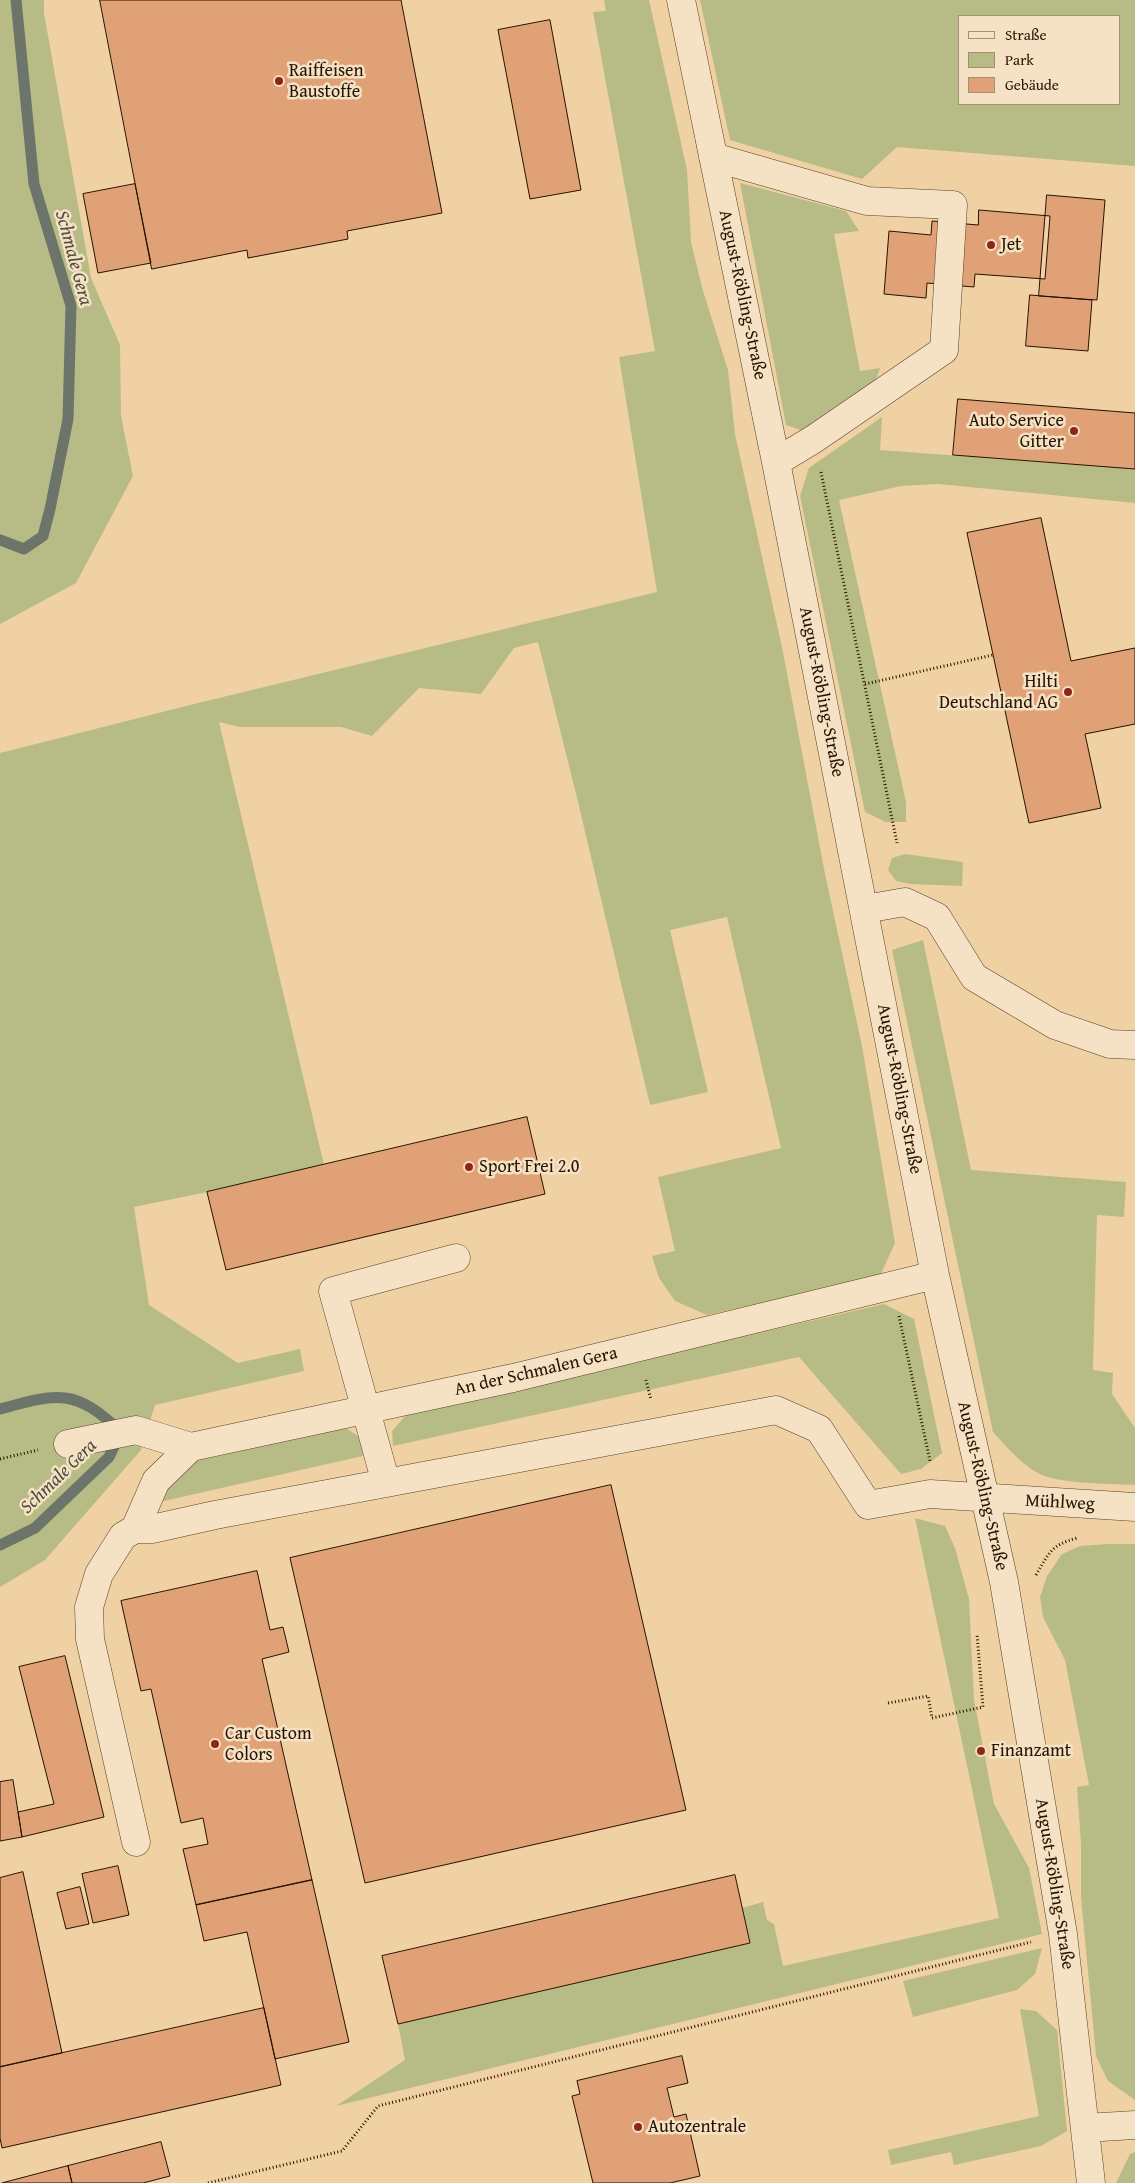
<!DOCTYPE html>
<meta charset="utf-8">
<style>
body{margin:0}
#map{position:relative;width:1135px;height:2183px;overflow:hidden;background:#efd1a4;font-family:"Gentium Book Plus",serif}
canvas{display:block}
.legend{position:absolute;left:958px;top:15px;width:162px;height:90px;box-sizing:border-box;background:#f5e1c4;border:1px solid #a28f76;margin:0;padding:6px 9px;list-style:none;font-size:15px;color:#261300}
.legend li{display:flex;align-items:center;gap:10px;height:25px}
.legend b{width:25px;border:1px solid #a28f76}
</style>
<div id="map">
<canvas width="1135" height="2183"></canvas>
<ul class="legend">
<li><b style="height:6px;background:#f5e1c4"></b>Straße</li>
<li><b style="height:14px;background:#b7bc87"></b>Park</li>
<li><b style="height:14px;background:#e0a176"></b>Gebäude</li>
</ul>
</div>
<script>
const ctx = document.querySelector('canvas').getContext('2d');
ctx.lineJoin = 'round';
function paint(path, color) {
  ctx.fillStyle = color;
  ctx.fill(path, 'evenodd');
}
function trace(path, color, width, dash) {
  ctx.strokeStyle = color;
  ctx.lineWidth = width;
  ctx.lineCap = dash ? 'butt' : 'round';
  ctx.setLineDash(dash || []);
  ctx.stroke(path);
}
function write(font, color, halo, rows, align = 'center') {
  ctx.font = font + ' "Gentium Book Plus",serif';
  ctx.lineWidth = 5;
  ctx.setLineDash([]);
  ctx.textBaseline = 'middle';
  ctx.strokeStyle = halo;
  ctx.fillStyle = color;
  for (const [text, x, y, turn = 0] of rows) {
    ctx.save();
    ctx.translate(x, y);
    ctx.rotate((+turn || 0) * Math.PI / 180);
    ctx.textAlign = isNaN(turn) ? turn : align;
    if (halo) ctx.strokeText(text, 0, 0);
    ctx.fillText(text, 0, 0);
    ctx.restore();
  }
}
paint(new Path2D(`
 M 0,0 L 44,0 L 44,13 L 91,278 L 120,345 L 121,416 L 133,476 L 76,583 L 0,624 Z
 M 604,0 L 649,0 L 687,170 L 691,242 L 703,291 L 728,370 L 735,434 L 783,652 L 824,869 L 862,1046 L 895,1243 L 880,1276 L 707,1315 L 675,1301 L 659,1278 L 652,1256 L 675,1251 L 658,1177 L 781,1148 L 727,917 L 670,930 L 708,1092 L 650,1105 L 578,802 L 538,642 L 514,648 L 481,694 L 419,688 L 372,736 L 341,727 L 239,727 L 219,722 L 324,1165 L 207,1192 L 134,1207 L 149,1305 L 238,1363 L 300,1349 L 304,1371 L 155,1405 L 141,1450 L 45,1560 L 0,1587 L 0,753 L 194,704 L 657,592 L 619,357 L 655,351 L 593,12 L 606,11 Z
 M 700,0 L 1135,0 L 1135,166 L 897,147 L 862,179 L 730,140 ZM 959,16 L 1119,16 L 1119,104 L 959,104 Z
 M 740,183 L 846,211 L 859,231 L 834,234 L 860,371 L 880,368 L 874,386 L 803,431 L 786,425 Z
 M 882,417 L 880,450 L 1135,469 L 1135,503 L 938,484 L 901,486 L 839,500 L 906,802 L 906,822 L 886,822 L 865,812 L 800,496 L 809,468 Z
 M 905,854 L 963,862 L 962,886 L 910,884 L 896,881 L 888,870 L 892,858 Z
 M 923,940 L 971,1170 L 1126,1182 L 1124,1217 L 1097,1215 L 1093,1370 L 1113,1373 L 1112,1394 L 1135,1428 L 1135,1485 C 1109,1483 1057,1485 1036,1472 C 1019,1462 1006,1446 993,1432 L 892,950 Z
 M 884,1304 L 914,1319 L 942,1453 L 921,1469 L 901,1474 L 799,1357 L 393,1446 L 392,1431 L 407,1414 Z
 M 346,1428 L 361,1438 L 363,1456 L 155,1503 L 173,1466 Z
 M 915,1518 L 945,1526 L 955,1548 L 969,1599 L 974,1700 L 994,1804 L 1029,1868 L 1042,1934 L 336,2106 L 405,2060 L 398,2024 L 750,1943 L 742,1908 L 763,1902 L 767,1920 L 774,1924 L 783,1966 L 999,1918 Z
 M 1108,1544 L 1135,1544 L 1135,2100 L 1108,2081 L 1096,2056 L 1081,1897 L 1081,1843 L 1077,1787 L 1089,1785 L 1065,1660 L 1043,1617 L 1040,1597 L 1047,1576 L 1062,1554 L 1080,1546 Z
 M 1042,1948 L 1035,1974 L 1017,1990 L 913,2017 L 903,1981 Z
 M 1020,2009 L 1036,2011 L 1057,2030 L 1067,2131 L 1041,2146 L 954,2165 L 951,2152 L 891,2165 L 888,2150 L 1039,2116 Z
 M 1135,2152 L 1135,2183 L 1116,2183 L 1130,2154 Z`), '#b7bc87');
trace(new Path2D(`
 M 0,540 L 24,549 L 43,536 L 50,509 L 68,419 L 71,306 L 34,184 L 16,0
 M 0,1409 C 58,1393 75,1388 121,1432 L 109,1457 L 35,1528 L 0,1545`), '#6d746a', 11);
const building = new Path2D(`
 M 100,0 L 401,0 L 442,213 L 347,231 L 348,239 L 248,258 L 247,250 L 152,269 Z
 M 550,20 L 581,190 L 530,199 L 498,30 Z
 M 135,184 L 151,263 L 98,273 L 83,194 Z
 M 1047,195 L 1105,200 L 1097,300 L 1039,296 Z
 M 979,210 L 1050,216 L 1045,279 L 975,274 L 974,287 L 927,283 L 926,298 L 884,294 L 889,231 L 931,235 L 932,221 L 978,225 Z
 M 1030,295 L 1092,300 L 1088,351 L 1026,346 Z
 M 958,399 L 1135,413 L 1135,469 L 953,455 Z
 M 1041,518 L 1071,661 L 1135,648 L 1135,724 L 1085,734 L 1101,808 L 1029,823 L 967,533 Z
 M 527,1117 L 545,1194 L 226,1270 L 207,1192 Z
 M 611,1485 L 686,1810 L 365,1883 L 290,1558 Z
 M 257,1571 L 270,1630 L 283,1627 L 289,1652 L 262,1659 L 312,1880 L 196,1905 L 183,1849 L 208,1844 L 203,1818 L 181,1823 L 151,1689 L 141,1691 L 121,1601 Z
 M 65,1656 L 104,1817 L 22,1837 L 18,1812 L 54,1804 L 19,1667 Z
 M 13,1780 L 22,1837 L 0,1841 L 0,1782 Z
 M 118,1866 L 129,1915 L 93,1923 L 82,1874 Z
 M 23,1872 L 62,2053 L 0,2067 L 0,1878 Z
 M 735,1875 L 750,1943 L 398,2024 L 382,1956 Z
 M 312,1880 L 349,2042 L 275,2059 L 247,1932 L 204,1941 L 196,1905 Z
 M 80,1887 L 89,1924 L 66,1929 L 57,1893 Z
 M 264,2008 L 281,2085 L 2,2148 L 0,2138 L 0,2067 Z
 M 682,2056 L 688,2083 L 667,2088 L 674,2117 L 686,2114 L 700,2176 L 670,2183 L 593,2183 L 572,2096 L 580,2094 L 577,2081 Z
 M 161,2142 L 170,2176 L 143,2183 L 72,2183 L 68,2166 Z
 M 68,2166 L 72,2183 L 2,2183 Z`);
paint(building, '#e0a176');
trace(building, '#261300', 1);
const minor = new Path2D(`
 M 681,0 L 776,462 L 935,1275 L 1004,1582 L 1063,1934 L 1091,2183
 M 713,157 L 867,201 L 953,205 L 944,350 L 814,439 L 776,462
 M 865,909 L 905,902 L 937,917 L 974,977 L 1055,1025 L 1110,1044 L 1135,1045
 M 68,1444 L 136,1430 L 191,1447 L 513,1378 L 935,1275
 M 386,1483 L 333,1291 L 456,1258
 M 135,1529 L 156,1481 L 191,1447
 M 136,1842 L 90,1639 L 89,1607 L 99,1574 L 123,1536 L 135,1529 L 152,1529 L 215,1515 L 776,1410 L 819,1429 L 868,1505 L 930,1494 L 1135,1507
 M 1085,2128 L 1135,2125`);
trace(minor, '#584229', 29);
trace(new Path2D(`
 M 821,472 L 897,843
 M 865,684 L 993,655
 M 899,1316 L 930,1461
 M 646,1380 L 651,1400
 M 0,1459 L 38,1450
 M 1036,1575 C 1049,1553 1051,1545 1077,1538
 M 888,1703 L 928,1696 L 932,1718 L 983,1707 L 977,1634
 M 208,2183 L 342,2151 L 378,2106 L 1031,1942`), '#261300', 3, [1, 2.5]);
trace(minor, '#f5e1c4', 28);
for (const [x, y, r, color] of [
 [279,81,5,"#8f2418"],
 [991,245,5,"#8f2418"],
 [1074,431,5,"#8f2418"],
 [1068,692,5,"#8f2418"],
 [469,1167,5,"#8f2418"],
 [215,1744,5,"#8f2418"],
 [981,1751,5,"#8f2418"],
 [638,2127,5,"#8f2418"]
]) {
  const dot = new Path2D();
  dot.arc(x, y, r, 0, 2 * Math.PI);
  ctx.fillStyle = color;
  ctx.fill(dot);
  trace(dot, '#f5e1c4', 2);
}
write('18px', '#261300', '#f5e1c4', [
 ["Raiffeisen",289,71],
 ["Baustoffe",289,92],
 ["Jet",1001,245],
 ["Auto Service",1064,421,"right"],
 ["Gitter",1064,442,"right"],
 ["Hilti",1058,682,"right"],
 ["Deutschland AG",1058,703,"right"],
 ["Sport Frei 2.0",479,1167],
 ["Car Custom",225,1734],
 ["Colors",225,1755],
 ["Finanzamt",991,1751],
 ["Autozentrale",648,2127]
], 'left');
write('18px', '#261300', '#f5e1c4', [
 ["August-Röbling-Straße",742,295,78],
 ["August-Röbling-Straße",821,692,79],
 ["August-Röbling-Straße",899,1089,79],
 ["An der Schmalen Gera",536,1372,-13],
 ["August-Röbling-Straße",982,1486,77],
 ["Mühlweg",1060,1503,3],
 ["August-Röbling-Straße",1054,1884,81]
]);
write('italic 19px', '#504c3e', '#f5e1c4', [
 ["Schmale Gera",73,258,75],
 ["Schmale Gera",59,1477,-44]
]);
</script>
